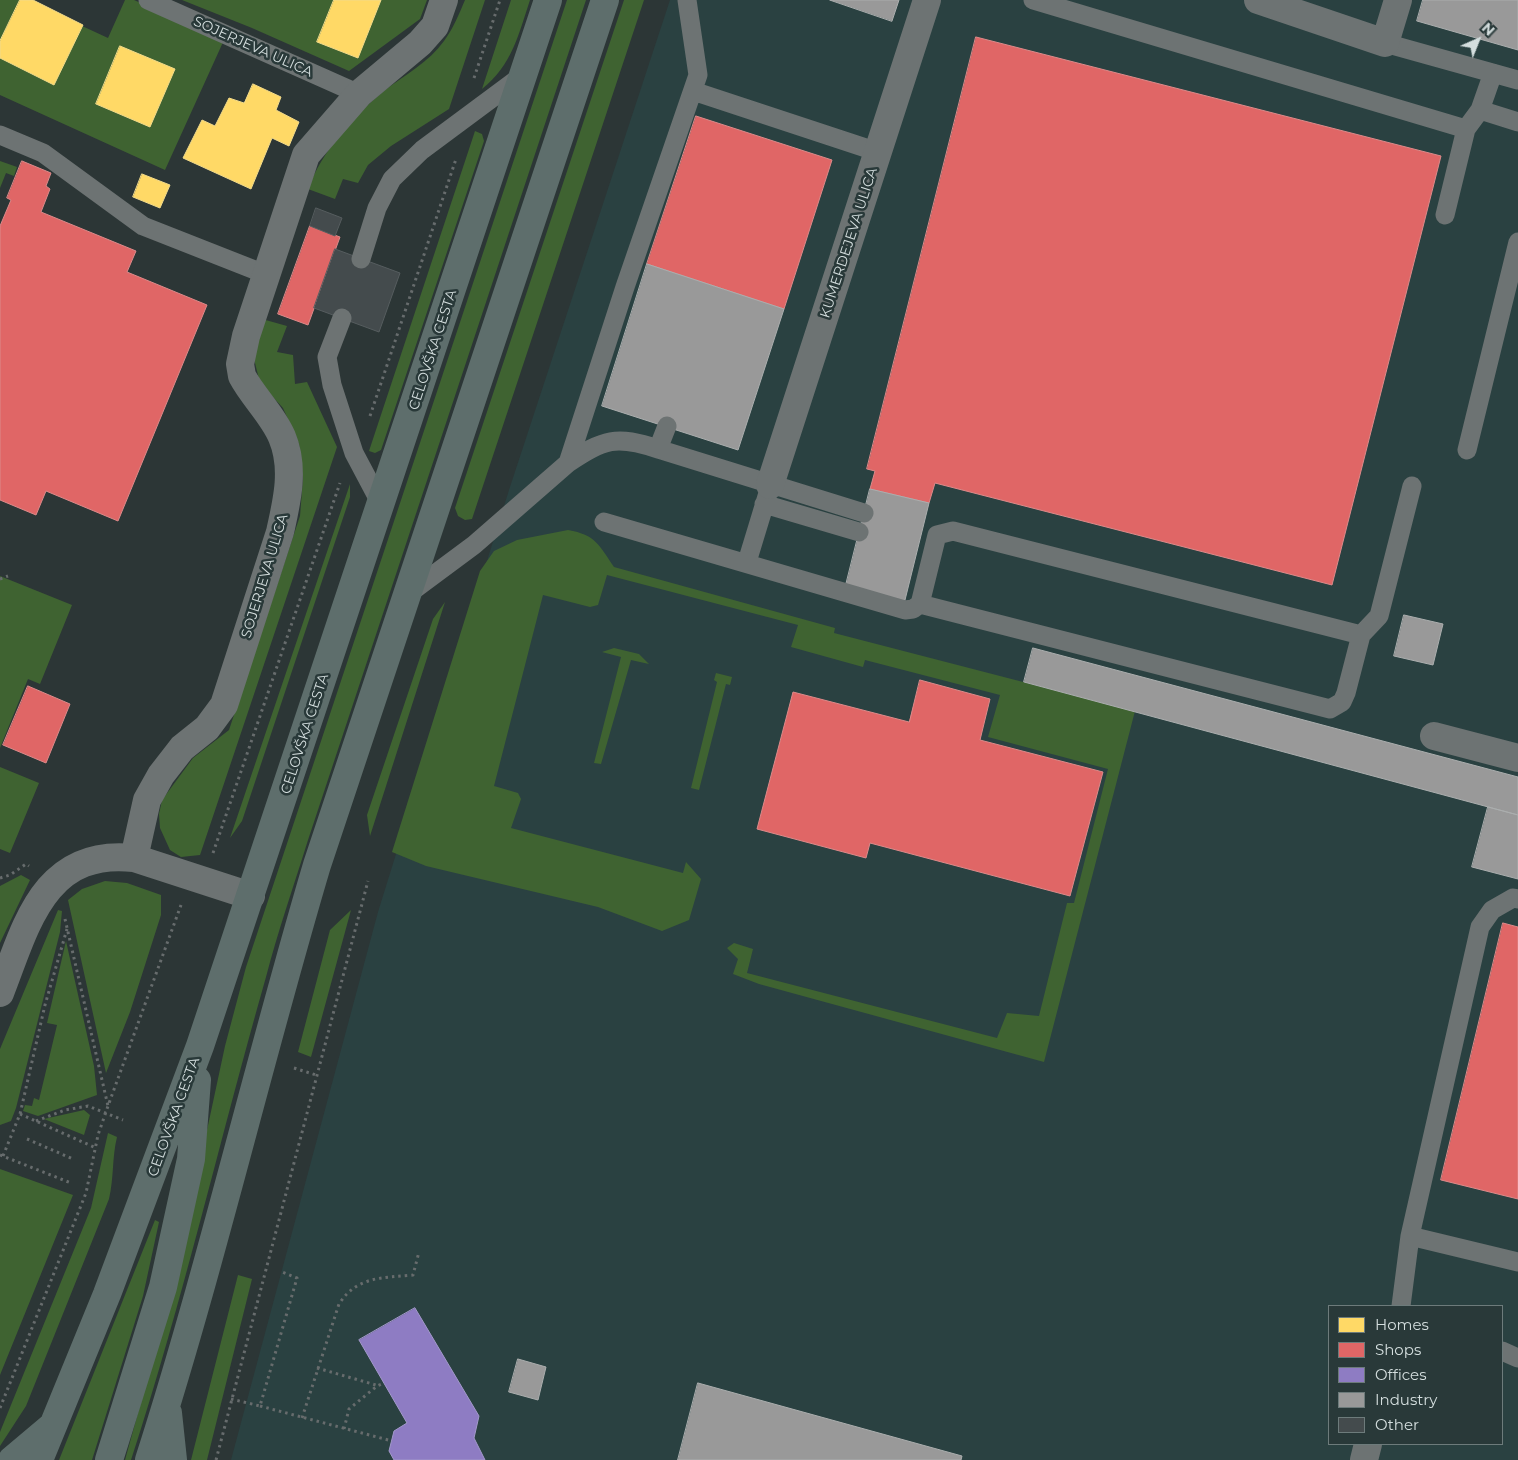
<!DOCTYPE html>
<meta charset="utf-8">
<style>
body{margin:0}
#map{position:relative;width:1518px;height:1460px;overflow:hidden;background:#2c3636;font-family:Montserrat,sans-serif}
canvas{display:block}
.legend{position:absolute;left:1328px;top:1305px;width:175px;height:140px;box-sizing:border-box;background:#293939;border:1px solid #6d7b7b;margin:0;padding:6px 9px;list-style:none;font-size:15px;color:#d4dede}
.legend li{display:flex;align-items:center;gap:10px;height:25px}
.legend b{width:25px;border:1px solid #6d7b7b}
.north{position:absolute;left:1453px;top:15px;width:50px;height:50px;-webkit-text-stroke:4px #293939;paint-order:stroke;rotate:44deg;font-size:14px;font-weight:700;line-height:20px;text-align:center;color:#d4dede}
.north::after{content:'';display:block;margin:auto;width:18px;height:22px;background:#d4dede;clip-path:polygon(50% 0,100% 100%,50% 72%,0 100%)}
</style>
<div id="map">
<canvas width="1518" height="1460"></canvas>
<ul class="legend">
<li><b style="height:14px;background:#ffd966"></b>Homes</li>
<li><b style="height:14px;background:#e06666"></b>Shops</li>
<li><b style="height:14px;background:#8e7cc3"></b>Offices</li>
<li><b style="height:14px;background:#999"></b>Industry</li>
<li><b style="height:14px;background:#444b4d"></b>Other</li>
</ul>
<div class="north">N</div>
</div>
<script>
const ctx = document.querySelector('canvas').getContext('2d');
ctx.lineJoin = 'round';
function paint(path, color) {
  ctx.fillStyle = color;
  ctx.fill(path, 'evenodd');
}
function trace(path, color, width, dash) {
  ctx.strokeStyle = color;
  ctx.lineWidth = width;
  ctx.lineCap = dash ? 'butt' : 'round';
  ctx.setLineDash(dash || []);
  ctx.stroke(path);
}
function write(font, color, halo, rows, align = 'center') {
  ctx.font = font + ' Montserrat,sans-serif';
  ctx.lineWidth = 5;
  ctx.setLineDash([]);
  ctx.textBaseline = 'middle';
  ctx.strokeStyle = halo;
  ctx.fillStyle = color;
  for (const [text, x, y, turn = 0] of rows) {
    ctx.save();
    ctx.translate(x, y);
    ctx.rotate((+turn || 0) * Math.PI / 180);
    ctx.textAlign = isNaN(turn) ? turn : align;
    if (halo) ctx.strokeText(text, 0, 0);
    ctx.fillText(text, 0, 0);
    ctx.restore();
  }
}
paint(new Path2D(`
 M 670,0 L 1518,0 L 1518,1460 L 231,1460 L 378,912 L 509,490 ZM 1329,1306 L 1502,1306 L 1502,1444 L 1329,1444 Z`), '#2a4141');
paint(new Path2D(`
 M 0,0 L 26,0 L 108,38 L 125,0 L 134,0 L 224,40 L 165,170 L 0,95 Z
 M 182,0 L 427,0 L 420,19 L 349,71 L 252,28 Z
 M 465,0 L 485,0 L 449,109 L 391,146 L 368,165 L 358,183 L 343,179 L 335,199 L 308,189 C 322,151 353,116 385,90 C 405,75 429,62 444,41 C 453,29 459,14 465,0 Z
 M 511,0 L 530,0 C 518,36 512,65 482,89 Z
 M 567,0 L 586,0 L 308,840 C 294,885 278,931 266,977 C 220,1138 183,1301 131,1460 L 125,1460 L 176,1275 L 225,1046 L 246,967 Z
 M 624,0 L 644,0 L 472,519 L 465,520 L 458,516 L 455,508 Z
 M 475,131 L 482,134 L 484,141 L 381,450 L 375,453 L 369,451 Z
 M 0,161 L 17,167 L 14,176 L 6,173 L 0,188 Z
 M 262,319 L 287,326 L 277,352 L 293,355 L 295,384 L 307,382 L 337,447 L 200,855 L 181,857 L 170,850 L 160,828 L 159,814 L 162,800 L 193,758 L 229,730 L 300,516 L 303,478 L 299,444 L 283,408 L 260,383 L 254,359 Z
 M 350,484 L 350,497 L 242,821 L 230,838 Z
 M 568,530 C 596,535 599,545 614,567 L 835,628 L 834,633 L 1135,711 L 1044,1062 L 759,984 L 733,974 L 738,959 L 727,948 L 734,943 L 753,949 L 747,973 L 997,1038 L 1007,1013 L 1039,1016 L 1067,903 L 1074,903 L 1108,769 L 988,737 L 1000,695 L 865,660 L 863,667 L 791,647 L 798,625 L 607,575 L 598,605 L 590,607 L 543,595 L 494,786 L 518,793 L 521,799 L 511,828 L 683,873 L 686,862 L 701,879 L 689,920 L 662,931 L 598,907 L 426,866 L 392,852 L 480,571 L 494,551 L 517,540 Z
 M 0,576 L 72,605 L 40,684 L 28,679 L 0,748 Z
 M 445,602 L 370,836 L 367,815 L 433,619 Z
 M 614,648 L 639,654 L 649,664 L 631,660 L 601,764 L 594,763 L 621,657 L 602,652 Z
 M 716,673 L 732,677 L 730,685 L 726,684 L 699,790 L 691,788 L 717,682 L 714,680 Z
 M 0,767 L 39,783 L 10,853 L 0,849 Z
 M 21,875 L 30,880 L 0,943 L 0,886 Z
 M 105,881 L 127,883 L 161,895 L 161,915 L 130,1012 L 106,1073 L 68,900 L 82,889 Z
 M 58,910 L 62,911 L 60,932 L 16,1108 L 11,1121 L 0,1125 L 0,1049 Z
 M 351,910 L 311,1057 L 298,1052 L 330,930 Z
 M 66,941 L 94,1066 L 97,1095 L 38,1116 L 23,1111 L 25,1105 L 32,1106 L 34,1098 L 39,1100 L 57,1025 L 47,1023 Z
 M 84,1110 L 90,1115 L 84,1135 L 44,1119 Z
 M 108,1133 L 117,1137 C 112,1157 114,1178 109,1199 L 26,1406 L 0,1446 L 0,1432 L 91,1208 Z
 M 0,1169 L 73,1195 L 0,1375 Z
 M 155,1220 L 159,1222 L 143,1296 L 92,1460 L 59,1460 Z
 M 238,1275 L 252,1279 L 207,1460 L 191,1460 Z`), '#3f6331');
const homes = new Path2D(`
 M 20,0 L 33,0 L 83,25 L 54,85 L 0,58 L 0,41 Z
 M 334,0 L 381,0 L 358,58 L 317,42 Z
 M 120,46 L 175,69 L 150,127 L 96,104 Z
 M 253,84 L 281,97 L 276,110 L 299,122 L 289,146 L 272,138 L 251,189 L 183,158 L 202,120 L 215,126 L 229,98 L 244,103 Z
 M 142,174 L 170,185 L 160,208 L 133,197 Z`);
paint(homes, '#ffd966');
trace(homes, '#f2da8a', 1);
const shops = new Path2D(`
 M 976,37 L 1441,156 L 1332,585 L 935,483 L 929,503 L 870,489 L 875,471 L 867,469 Z
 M 696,116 L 832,160 L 784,309 L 647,264 Z
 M 22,161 L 51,173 L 46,186 L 50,189 L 41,212 L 136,251 L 127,272 L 207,305 L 118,521 L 46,491 L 36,515 L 0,500 L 0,226 L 11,200 L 7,198 Z
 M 310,226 L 340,237 L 308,325 L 278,314 Z
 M 920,680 L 990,699 L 980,740 L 1103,772 L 1070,896 L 870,843 L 866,858 L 757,829 L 793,692 L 909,722 Z
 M 28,686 L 70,704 L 46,763 L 3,745 Z
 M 1503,923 L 1518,927 L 1518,1199 L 1441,1180 Z`);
paint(shops, '#e06666');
trace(shops, '#dc8a8a', 1);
const offices = new Path2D(`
 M 415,1308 L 479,1416 L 474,1438 L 485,1460 L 394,1460 L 389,1451 L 394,1431 L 407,1423 L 359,1340 Z`);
paint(offices, '#8e7cc3');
trace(offices, '#a399cb', 1);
const industry = new Path2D(`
 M 830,0 L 899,0 L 892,21 Z
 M 1423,0 L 1518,0 L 1518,50 L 1417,21 Z
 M 647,264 L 784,309 L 738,450 L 602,406 Z
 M 870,489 L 929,503 L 904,604 L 845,589 Z
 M 1404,615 L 1443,624 L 1433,665 L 1394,656 Z
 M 1033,648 L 1518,777 L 1518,815 L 1024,682 Z
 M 1488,807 L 1518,815 L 1518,879 L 1472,867 Z
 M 518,1359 L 546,1367 L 538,1400 L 509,1392 Z
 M 698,1383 L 962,1456 L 961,1460 L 678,1460 Z`);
paint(industry, '#999');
trace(industry, '#abaeae', 1);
const building = new Path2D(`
 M 316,208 L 342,218 L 335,236 L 310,226 Z
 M 335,249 L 400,273 L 379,332 L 314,308 Z`);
paint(building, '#444b4d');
trace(building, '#565d5f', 1);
trace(new Path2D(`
 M 474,78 L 500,0
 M 370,416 L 456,159
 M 0,579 L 8,576
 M 213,853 L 340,483
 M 0,878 L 10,875 L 26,864 L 29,866
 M 65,919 L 108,1106
 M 294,1068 L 316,1075
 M 20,1114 L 96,1148
 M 36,1121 L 65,1110 L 88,1106 L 123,1120
 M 27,1139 L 73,1159
 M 0,1155 L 71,1183
 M 3,1156 L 20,1114 L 45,1005 L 67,929
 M 317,1368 L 376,1385
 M 231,1399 L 260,1406 L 297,1278 L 282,1272
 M 260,1406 L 392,1441
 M 0,1408 L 86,1193 L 98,1135 L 108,1106 L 181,905
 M 302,1418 L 339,1304 C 357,1276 382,1278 413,1275 L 419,1252
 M 344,1429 L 349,1409 L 377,1386 L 384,1383
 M 216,1460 L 368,881`), '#676c6d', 3, [2.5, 4]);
trace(new Path2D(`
 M 148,0 L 359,94
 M 1033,0 L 1466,129
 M 1385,43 L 1518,80
 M 693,91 L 878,152
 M 1480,110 L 1518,122
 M 0,135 L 43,153 L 143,226 L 265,274
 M 1445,215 L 1466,129 L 1480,110 L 1493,73
 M 361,259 L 377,208 L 392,179 L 422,150 L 523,75
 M 342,318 L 327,357 L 332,385 L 354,453 L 381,504
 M 658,449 L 864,513
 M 1467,450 L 1518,242
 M 568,463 C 604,439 616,435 658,449 L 667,426
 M 764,504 L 859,532
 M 604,522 L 905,610 L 913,609 L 920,604 L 937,535 L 953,531 L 1361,635 L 1379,616 L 1412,486
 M 747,562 L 768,493
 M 408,594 L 474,545 L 568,463 L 625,287 L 698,75 L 687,0
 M 920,604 L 1330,709 L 1342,702 L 1346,693 L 1361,635
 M 1410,1236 L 1518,1262
 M 1401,1306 L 1410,1236 L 1480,927 L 1492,910 L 1513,898 L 1518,899
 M 1502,1351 L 1518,1358`), '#6d7373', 19);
trace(new Path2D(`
 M 1258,0 L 1385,43 L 1398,0
 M 770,485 L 927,0
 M 1434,736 L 1518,758
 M 251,896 L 134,858 L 147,800 L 161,775 L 182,748 L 207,728 L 224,705 L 280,532 C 287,501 295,468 282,437 C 273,415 253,397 242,376 L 240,364 L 246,336 L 306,155 L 359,94 L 420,43 L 435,26 L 444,0
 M 0,993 C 26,927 43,848 134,858
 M 1364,1460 L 1368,1444`), '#6d7373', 28);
trace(new Path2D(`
 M 168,1413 L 173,1460
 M 12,1460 L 50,1428
 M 39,1460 L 107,1294 L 200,1046 L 548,0
 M 109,1460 L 163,1287 L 191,1159 L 197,1080
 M 149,1460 C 212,1264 258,1063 317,865 L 605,0`), '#5e6e6c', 28);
write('14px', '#d4dede', '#293939', [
 ["SOJERJEVA ULICA",253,47,24],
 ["KUMERDEJEVA ULICA",849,243,-72],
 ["CELOVŠKA CESTA",433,350,-72],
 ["SOJERJEVA ULICA",265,576,-73],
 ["CELOVŠKA CESTA",305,734,-72],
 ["CELOVŠKA CESTA",174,1117,-70]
]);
</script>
